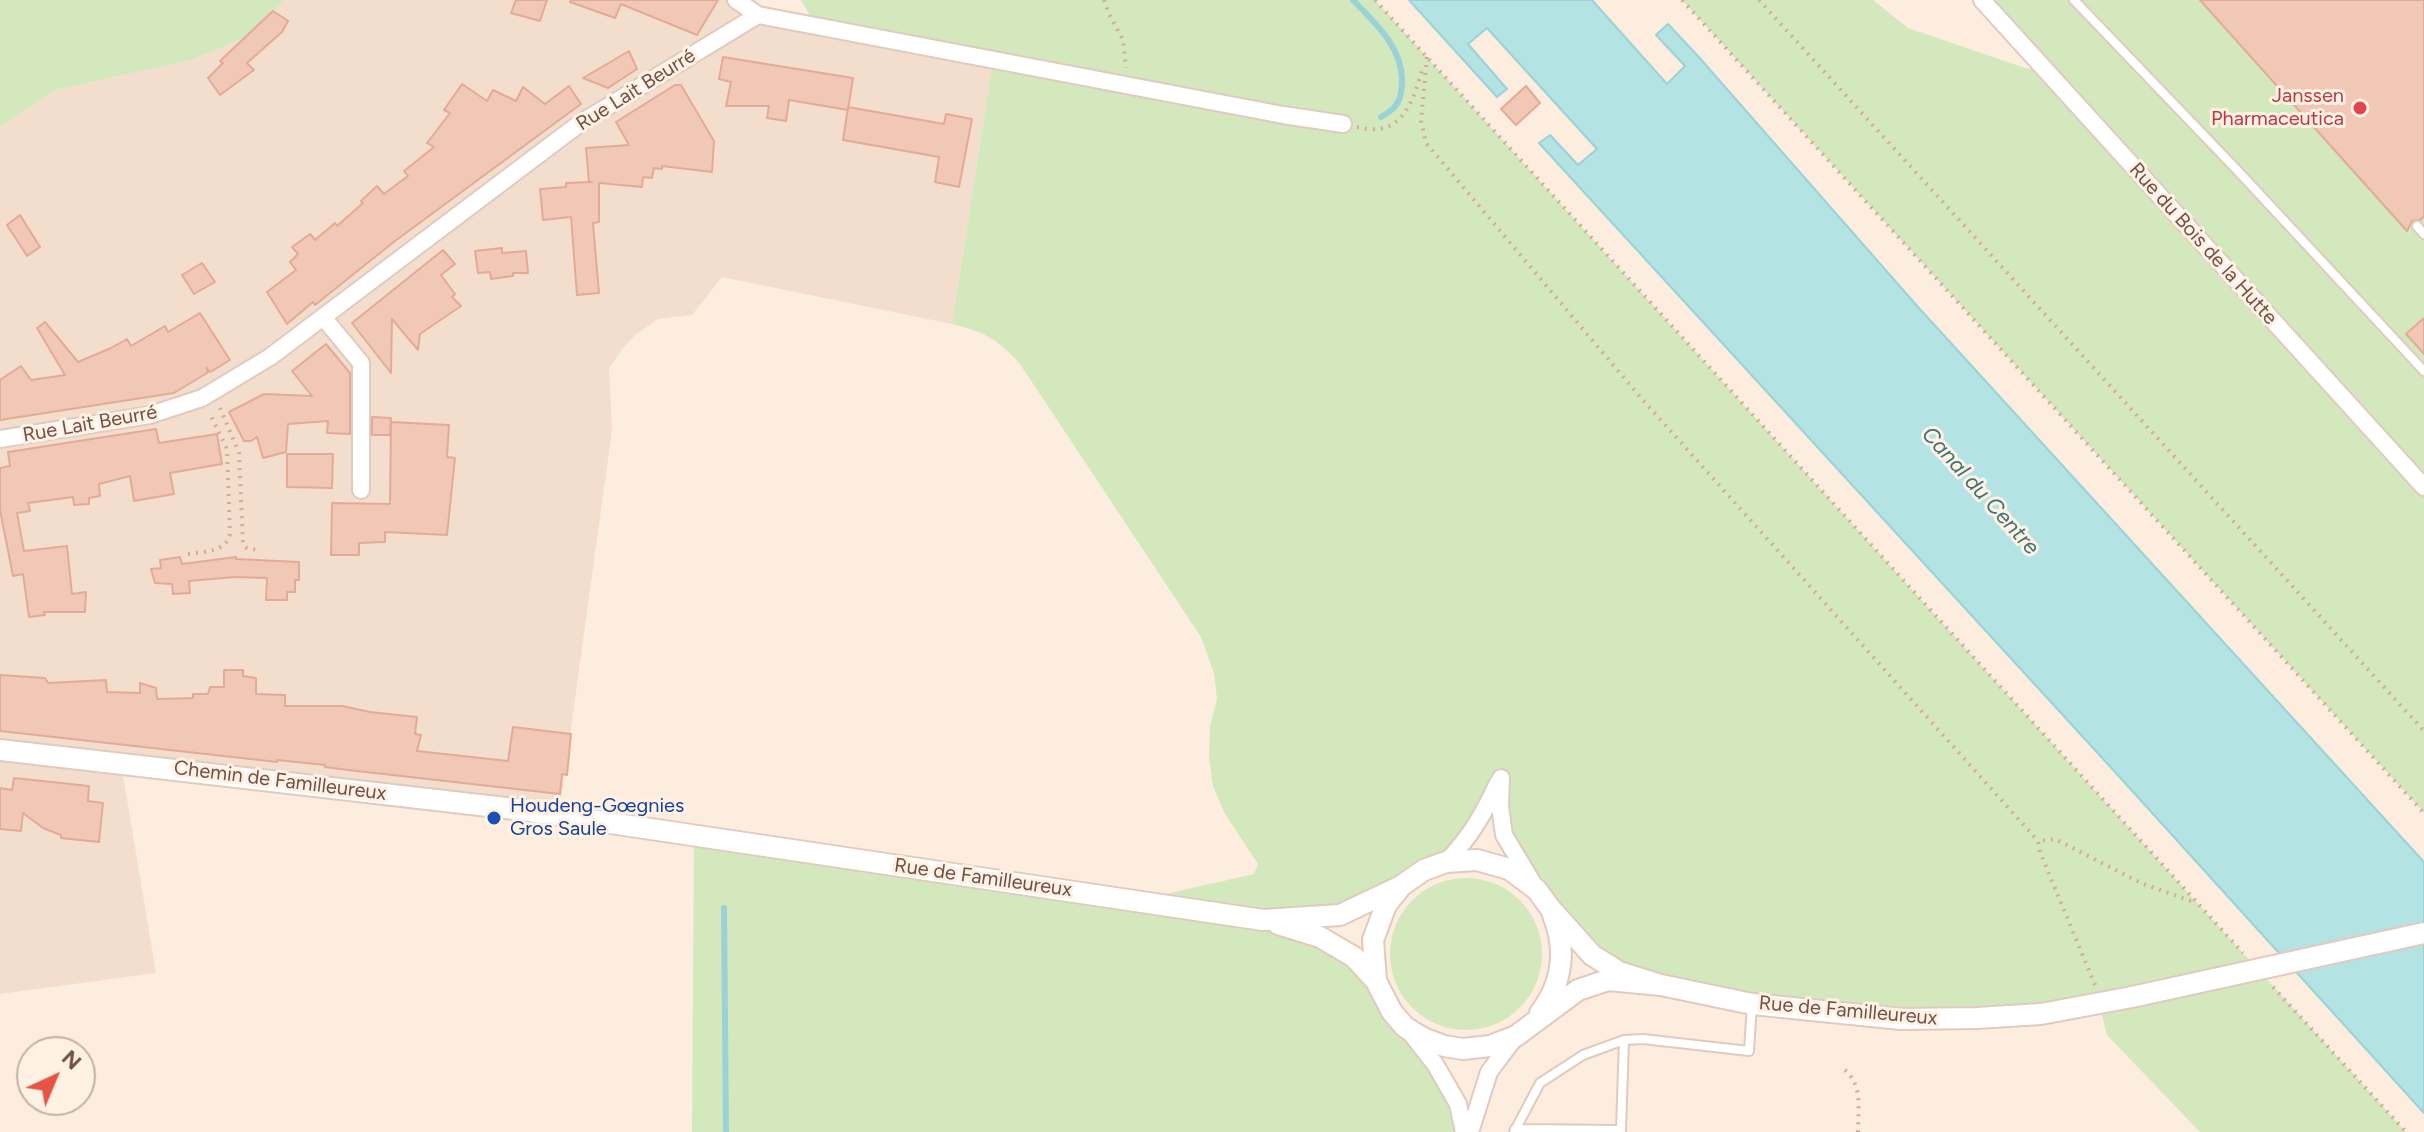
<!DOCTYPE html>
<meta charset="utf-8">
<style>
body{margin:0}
#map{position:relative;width:2424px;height:1132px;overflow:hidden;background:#fcedde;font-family:Figtree,sans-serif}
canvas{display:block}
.north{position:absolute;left:16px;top:1036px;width:80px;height:80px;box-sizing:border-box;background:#fff1e4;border:2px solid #c6b1a5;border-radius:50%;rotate:44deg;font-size:22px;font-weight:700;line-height:32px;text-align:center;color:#715147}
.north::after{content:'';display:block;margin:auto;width:28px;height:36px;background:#e65543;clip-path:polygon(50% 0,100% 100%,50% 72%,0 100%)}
</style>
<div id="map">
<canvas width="2424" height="1132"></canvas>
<div class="north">N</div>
</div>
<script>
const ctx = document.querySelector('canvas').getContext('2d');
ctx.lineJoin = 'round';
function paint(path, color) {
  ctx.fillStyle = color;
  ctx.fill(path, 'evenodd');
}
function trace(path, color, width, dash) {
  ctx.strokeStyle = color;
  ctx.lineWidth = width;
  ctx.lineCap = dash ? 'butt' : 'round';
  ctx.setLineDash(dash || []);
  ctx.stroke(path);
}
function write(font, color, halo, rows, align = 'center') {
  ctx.font = font + ' Figtree,sans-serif';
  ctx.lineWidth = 6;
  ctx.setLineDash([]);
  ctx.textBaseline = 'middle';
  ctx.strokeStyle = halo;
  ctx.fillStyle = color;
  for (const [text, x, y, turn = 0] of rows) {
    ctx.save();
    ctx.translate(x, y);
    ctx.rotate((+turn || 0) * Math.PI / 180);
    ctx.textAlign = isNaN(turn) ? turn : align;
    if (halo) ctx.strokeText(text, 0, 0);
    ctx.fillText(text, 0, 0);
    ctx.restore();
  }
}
paint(new Path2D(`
 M 284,0 L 736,0 L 758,15 L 993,60 L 952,324 L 722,277 L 692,315 L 658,319 L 634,336 L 624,347 L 609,368 L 612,430 L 559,815 L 121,763 L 156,973 L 0,994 L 0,127 L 56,90 L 192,60 L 251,35 Z`), '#f3decd');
paint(new Path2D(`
 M 0,0 L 284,0 L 251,35 L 192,60 L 56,90 L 0,127 Z
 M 801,0 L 1375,0 L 2406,1132 L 2200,1132 L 2107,1035 L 2099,1003 L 2041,1014 L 1752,1004 L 1592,955 L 1504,835 L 1501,780 L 1468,839 L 1366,904 L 1267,920 L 1354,957 L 1435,1064 L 1464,1132 L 692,1132 L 694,835 L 1135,901 L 1254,874 L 1258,864 L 1225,814 L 1213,786 L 1209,758 L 1210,727 L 1217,699 L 1214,673 L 1201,637 L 1020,364 C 998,339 984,332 952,324 L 993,60 L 816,26 Z
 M 1682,0 L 1873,0 L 1908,28 L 2025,68 L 2045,71 L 1982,0 L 2424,0 L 2424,813 Z
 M1390 954a76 76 0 1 1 152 0a76 76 0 1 1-152 0Z`), '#d4e8be');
const water = new Path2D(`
 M 1409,0 L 1592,0 L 1667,84 L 1685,66 L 1656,35 L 1668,24 L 1697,55 L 1918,307 L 2424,862 L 2424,1113 L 2115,772 L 1539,143 L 1550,135 L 1578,165 L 1597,149 L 1487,28 L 1468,44 L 1507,89 L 1497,97 Z`);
paint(water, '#b4e3e4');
trace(water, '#9ad3d6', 2);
trace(new Path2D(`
 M 1353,0 C 1375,23 1402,47 1402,80 C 1402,88 1401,99 1396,105 C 1393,110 1386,114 1381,117
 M 724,908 L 726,1132`), '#9ad3d6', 6);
const building = new Path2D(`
 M 516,0 L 547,0 L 540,21 L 511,13 Z
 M 571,0 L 718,0 L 697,35 L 621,4 L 615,18 L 570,2 Z
 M 2200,0 L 2424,0 L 2424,216 L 2420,220 L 2412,221 L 2407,231 Z
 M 273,11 L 288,21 L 282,32 L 247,63 L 254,70 L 220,95 L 208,78 L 223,63 L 220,61 Z
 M 629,51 L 637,69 L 608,88 L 583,78 Z
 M 723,57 L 853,78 L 848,110 L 789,100 L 786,121 L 767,118 L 769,106 L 726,106 L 731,82 L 719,79 Z
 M 462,84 L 487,101 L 493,90 L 516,101 L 523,87 L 545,104 L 569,86 L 581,104 L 395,241 L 315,305 L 313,302 L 287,324 L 267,292 L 296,270 L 290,262 L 298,254 L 292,247 L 310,234 L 315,240 L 335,223 L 337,226 L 363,203 L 361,201 L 377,186 L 384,194 L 408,176 L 404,171 L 434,147 L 427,143 L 450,113 L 444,110 Z
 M 675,85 L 681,85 L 714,141 L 712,172 L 662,166 L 662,169 L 654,168 L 652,178 L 643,177 L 642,187 L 599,183 L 599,222 L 593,223 L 599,293 L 577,295 L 571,217 L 543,220 L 540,189 L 566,187 L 566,183 L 592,182 L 589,182 L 586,148 L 629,145 L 616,122 Z
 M 1526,86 L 1540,103 L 1516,125 L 1501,109 Z
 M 848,107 L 944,124 L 946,114 L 972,119 L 959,187 L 935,182 L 939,157 L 843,140 Z
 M 20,215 L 40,247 L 27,256 L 7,225 Z
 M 502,248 L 502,253 L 526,251 L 528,273 L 513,273 L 513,276 L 491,279 L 490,272 L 478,273 L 475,251 Z
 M 443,250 L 455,264 L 441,275 L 455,294 L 452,297 L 461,306 L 420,334 L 418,350 L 392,319 L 391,373 L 352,323 Z
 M 202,263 L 215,282 L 194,294 L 182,275 Z
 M 200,313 L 230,360 L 212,371 L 209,372 L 207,368 L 207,373 L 174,393 L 0,420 L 0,380 L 21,366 L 31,380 L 65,375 L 37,328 L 45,322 L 78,362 L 111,348 L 127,339 L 131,346 L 165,326 L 168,332 Z
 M 2424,318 L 2424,354 L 2406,334 Z
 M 326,344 L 350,373 L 350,434 L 327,433 L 328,421 L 288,424 L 286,452 L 263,458 L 257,437 L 251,441 L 244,441 L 229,412 L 264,394 L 312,396 L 292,371 Z
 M 372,417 L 391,418 L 390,435 L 372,435 Z
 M 391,422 L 449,425 L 447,457 L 455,458 L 447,535 L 385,532 L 385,542 L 359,543 L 359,555 L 331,555 L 332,503 L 390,504 Z
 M 156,429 L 159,443 L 217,434 L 222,464 L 170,473 L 174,494 L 134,501 L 130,476 L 99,484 L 100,496 L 89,498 L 89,504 L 74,505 L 73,497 L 28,503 L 30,511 L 17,513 L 24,551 L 67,546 L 72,594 L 86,592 L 85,612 L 44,612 L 45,615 L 29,617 L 23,574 L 13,576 L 0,510 L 0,468 L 10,466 L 8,452 Z
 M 287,454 L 333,454 L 332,488 L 287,487 Z
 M 180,557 L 182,564 L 236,557 L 236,559 L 299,562 L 299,580 L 295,580 L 295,592 L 287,592 L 287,600 L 266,600 L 267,578 L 235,577 L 189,581 L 190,593 L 173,594 L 172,584 L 155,583 L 151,569 L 161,568 L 160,560 Z
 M 224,670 L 243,670 L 243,676 L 256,678 L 256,694 L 285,695 L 285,706 L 342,706 L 370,712 L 417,717 L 415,734 L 421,735 L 417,751 L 508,761 L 513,727 L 571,734 L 567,775 L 562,774 L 560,794 L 348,770 L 325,767 L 325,765 L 277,760 L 277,762 L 0,731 L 0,675 L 45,678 L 48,683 L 106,680 L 107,692 L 140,693 L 140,683 L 156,688 L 157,699 L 193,698 L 193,694 L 208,694 L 210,687 L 224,687 Z
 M 14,778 L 89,786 L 88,801 L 103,803 L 99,842 L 61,838 L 61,835 L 43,828 L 23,813 L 21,831 L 0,829 L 0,788 L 12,790 Z`);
paint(building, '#f1c7b6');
trace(building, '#e3ab97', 2);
const service = new Path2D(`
 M 2074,0 L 2237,170 L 2424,371
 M 2417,226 L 2424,234
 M 1515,1129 L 1621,1130 L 1624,1040
 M 1514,1132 L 1540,1083 L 1583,1055 L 1624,1040 L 1643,1039 L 1749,1051 L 1752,1004`);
const minor = new Path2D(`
 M 736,0 L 758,15
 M 1982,0 L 2424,487
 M 323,317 L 361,363 L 361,490
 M 0,439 L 150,415 L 202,398 L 270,357 L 579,124 L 758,15 L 1283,115 L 1343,124
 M 1501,778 L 1500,806 L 1504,835 L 1534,885
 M 1446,862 C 1471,836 1483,815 1498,783
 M 1409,1031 L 1435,1064 L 1458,1104 L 1464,1132
 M 1470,1132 L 1489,1072 L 1516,1036`);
const tertiary = new Path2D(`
 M 0,750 L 523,810 L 1263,920 L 1340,915 L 1401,886 L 1424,870 L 1446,862 L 1477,860 L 1509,869 L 1537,890 L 1550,908 L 1592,955 L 1619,972 L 1661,985
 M 1399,889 L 1386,905 L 1373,940 L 1376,981 L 1392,1012 L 1405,1027 L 1423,1038 L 1444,1046 L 1463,1049 L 1490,1046 L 1516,1036 L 1578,990 L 1608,980 L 1661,985 L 1752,1004 L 1901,1019 L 1977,1018 L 2041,1014 L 2132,997
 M 1278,924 L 1320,937 L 1354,957 L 1376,981
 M 1540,1013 C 1562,984 1567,950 1553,915`);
trace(service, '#e1cabe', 12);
trace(minor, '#e1cabe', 20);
trace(tertiary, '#e1cabe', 24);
trace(new Path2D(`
 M 1104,0 L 1109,14 L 1123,40 L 1126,68
 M 1375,0 L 2243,953
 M 1682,0 L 2424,813
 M 1759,0 L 2424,731
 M 1427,57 L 1421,121 L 1426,143 L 1641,398 L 2038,841
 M 1357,127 C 1363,128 1371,130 1377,129 C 1407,127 1416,91 1423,67
 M 220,408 L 239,453 L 243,544 L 247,548 L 257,550
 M 188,554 C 205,551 225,553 230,534 L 227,449 L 210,414
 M 2095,985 L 2040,852 L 2038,841 L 2055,839 L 2141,883 L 2196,903
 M 2273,987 L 2406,1132
 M 1845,1070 C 1863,1086 1858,1109 1858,1132`), '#d5aa9a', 4, [2, 6]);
trace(service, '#fff', 8);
trace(minor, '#fff', 16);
trace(tertiary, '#fff', 20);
const tertiaryBridge = new Path2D(`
 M 2132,997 L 2424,933`);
trace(tertiaryBridge, '#e1cabe', 24, []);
trace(tertiaryBridge, '#fff', 20);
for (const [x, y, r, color] of [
 [2360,108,8,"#e0444e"],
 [494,818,8,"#1a4fb4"]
]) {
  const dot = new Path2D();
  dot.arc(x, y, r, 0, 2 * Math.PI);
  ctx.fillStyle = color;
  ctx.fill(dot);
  trace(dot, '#fff1e4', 3);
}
write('20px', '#715147', '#fff1e4', [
 ["Rue Lait Beurré",636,90,-32],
 ["Rue du Bois de la Hutte",2203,244,48],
 ["Rue Lait Beurré",90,424,-10],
 ["Chemin de Familleureux",280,781,7],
 ["Rue de Familleureux",983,878,8],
 ["Rue de Familleureux",1848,1011,5]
]);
write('20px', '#be3a42', '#fff1e4', [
 ["Janssen",2344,96],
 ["Pharmaceutica",2344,119]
], 'right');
write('20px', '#164399', '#fff1e4', [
 ["Houdeng-Gœgnies",510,806],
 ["Gros Saule",510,829]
], 'left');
write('italic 22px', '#3c7477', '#fff1e4', [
 ["Canal du Centre",1980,491,48]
]);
</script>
